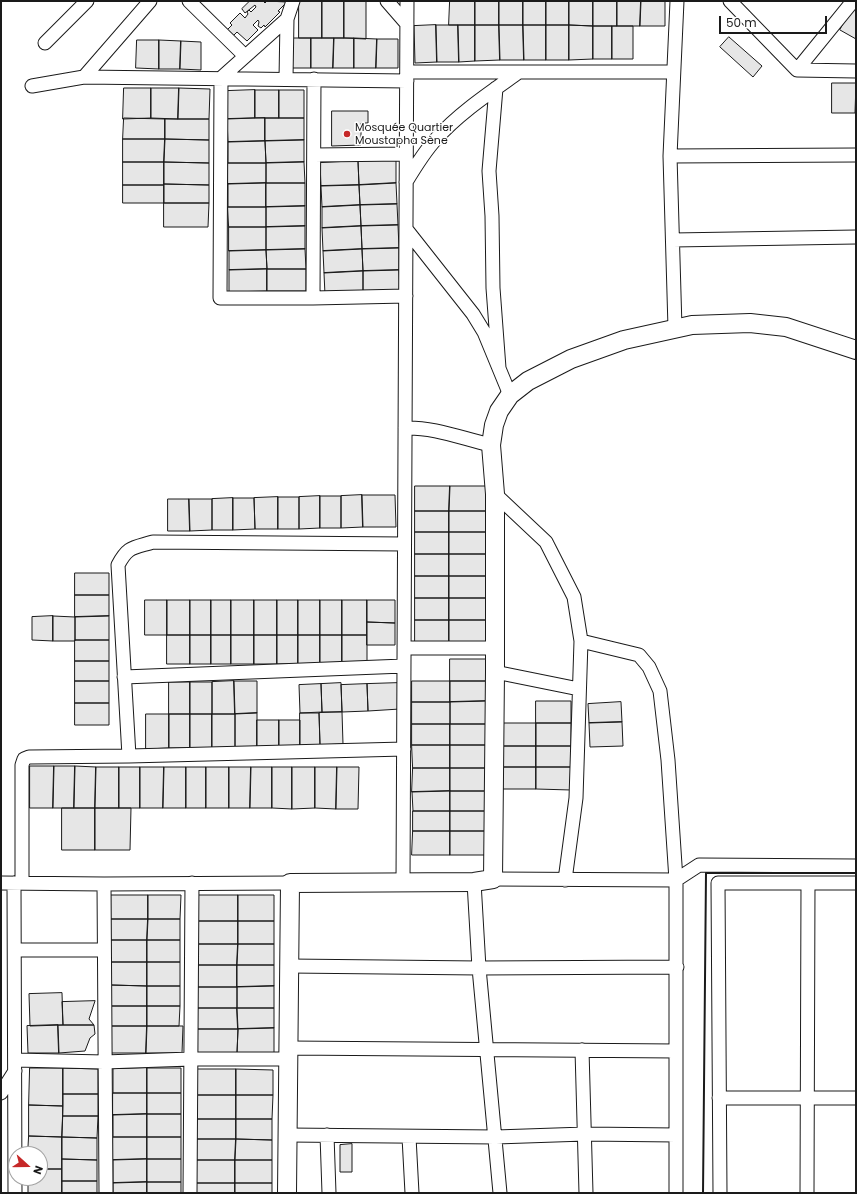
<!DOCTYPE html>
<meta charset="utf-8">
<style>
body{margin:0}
#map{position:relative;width:857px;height:1194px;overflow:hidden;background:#fff;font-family:Poppins,sans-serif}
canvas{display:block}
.frame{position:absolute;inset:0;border:2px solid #1a1a1a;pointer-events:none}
.north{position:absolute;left:8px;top:1146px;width:40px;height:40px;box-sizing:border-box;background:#fff;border:1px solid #a3a3a3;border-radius:50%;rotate:111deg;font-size:11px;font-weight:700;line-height:16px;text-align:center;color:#1a1a1a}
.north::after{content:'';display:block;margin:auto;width:14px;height:18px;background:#c62828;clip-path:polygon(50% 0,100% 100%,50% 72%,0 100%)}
.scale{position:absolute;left:719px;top:16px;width:108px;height:18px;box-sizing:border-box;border:2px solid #1a1a1a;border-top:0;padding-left:5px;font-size:12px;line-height:14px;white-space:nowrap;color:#1a1a1a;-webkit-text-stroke:3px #fff;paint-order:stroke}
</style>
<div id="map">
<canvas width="857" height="1194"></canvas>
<div class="frame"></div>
<div class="north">N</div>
<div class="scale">50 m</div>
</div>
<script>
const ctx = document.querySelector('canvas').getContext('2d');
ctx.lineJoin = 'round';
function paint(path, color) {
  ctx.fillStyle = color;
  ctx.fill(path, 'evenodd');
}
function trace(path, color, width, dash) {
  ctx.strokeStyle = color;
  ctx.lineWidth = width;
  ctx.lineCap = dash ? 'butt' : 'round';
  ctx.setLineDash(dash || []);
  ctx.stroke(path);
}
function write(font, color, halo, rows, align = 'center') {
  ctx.font = font + ' Poppins,sans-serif';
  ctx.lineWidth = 3;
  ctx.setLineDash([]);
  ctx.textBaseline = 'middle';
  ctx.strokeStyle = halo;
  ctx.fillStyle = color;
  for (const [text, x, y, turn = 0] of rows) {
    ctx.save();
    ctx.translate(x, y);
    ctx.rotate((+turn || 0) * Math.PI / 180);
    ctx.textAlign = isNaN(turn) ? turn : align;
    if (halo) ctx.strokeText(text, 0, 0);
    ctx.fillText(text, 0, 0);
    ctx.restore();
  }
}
const building = new Path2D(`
 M 250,1 L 263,1 L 265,3 L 267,1 L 287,2 L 278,11 L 280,12 L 265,27 L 264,25 L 261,28 L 258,26 L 259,22 L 258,20 L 253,25 L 258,30 L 247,41 L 237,32 L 233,36 L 224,33 L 232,25 L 230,23 L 240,13 L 245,18 L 248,14 L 247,12 L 249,10 L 251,12 L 256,7 L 255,5 L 245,13 L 242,9 Z
 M 299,1 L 322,1 L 322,38 L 299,38 Z
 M 322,1 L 344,1 L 344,38 L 322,38 Z
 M 344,1 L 366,1 L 366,39 L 344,38 Z
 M 450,1 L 475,1 L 475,25 L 449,25 Z
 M 475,1 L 499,1 L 499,25 L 475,25 Z
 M 499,1 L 523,1 L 523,25 L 499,25 Z
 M 523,1 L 546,1 L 546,25 L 523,25 Z
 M 546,1 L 569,1 L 569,25 L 546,25 Z
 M 569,1 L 593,1 L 593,26 L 569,25 Z
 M 593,1 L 617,1 L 617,26 L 593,26 Z
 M 617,1 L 641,1 L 640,26 L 617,26 Z
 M 641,1 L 665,1 L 665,26 L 640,26 Z
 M 853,7 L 856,9 L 856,39 L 840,30 Z
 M 436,25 L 437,62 L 415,63 L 414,26 Z
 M 436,25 L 458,25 L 459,62 L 437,62 Z
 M 458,25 L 475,25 L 475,61 L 459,62 Z
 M 475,25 L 499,25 L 500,60 L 475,61 Z
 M 499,25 L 523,25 L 524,60 L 500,60 Z
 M 523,25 L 546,25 L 546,60 L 524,60 Z
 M 546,25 L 569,25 L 569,60 L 546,60 Z
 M 569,25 L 593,26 L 593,59 L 569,60 Z
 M 593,26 L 612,26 L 612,59 L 593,59 Z
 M 612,26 L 633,26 L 633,59 L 612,59 Z
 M 729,37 L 762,66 L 753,77 L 720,47 Z
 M 288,38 L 311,38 L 311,68 L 287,68 Z
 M 311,38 L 334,38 L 333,68 L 311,68 Z
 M 334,38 L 354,38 L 354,68 L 333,68 Z
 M 354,38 L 377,39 L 376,68 L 354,68 Z
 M 377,39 L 398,39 L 398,68 L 376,68 Z
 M 137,40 L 159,40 L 159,69 L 136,68 Z
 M 159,40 L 181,41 L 180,69 L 159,69 Z
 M 181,41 L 201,42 L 201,70 L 180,69 Z
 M 832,83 L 856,83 L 855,113 L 832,113 Z
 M 124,88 L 151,88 L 151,118 L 123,119 Z
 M 151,88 L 179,88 L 178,119 L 151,118 Z
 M 179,88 L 210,89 L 209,119 L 178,119 Z
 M 255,90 L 255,118 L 227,119 L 227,91 Z
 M 255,90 L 279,90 L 279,118 L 255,118 Z
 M 279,90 L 304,90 L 304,118 L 279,118 Z
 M 332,111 L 368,111 L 368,123 L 361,123 L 361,145 L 332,146 Z
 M 124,118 L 165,119 L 165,139 L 123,139 Z
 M 265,118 L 265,141 L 228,142 L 227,119 Z
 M 265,118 L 304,118 L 304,140 L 265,141 Z
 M 165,119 L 209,119 L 209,140 L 165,139 Z
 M 123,139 L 165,139 L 164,162 L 123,162 Z
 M 165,139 L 209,140 L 209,163 L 164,162 Z
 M 304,140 L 304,162 L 266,163 L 265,141 Z
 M 265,141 L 266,163 L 228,163 L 228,142 Z
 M 396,159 L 396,183 L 359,185 L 358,161 Z
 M 358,161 L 359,185 L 321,186 L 320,163 Z
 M 123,162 L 164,162 L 164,185 L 123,185 Z
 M 164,162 L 209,163 L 209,185 L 164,184 Z
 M 304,162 L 305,183 L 266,183 L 266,163 Z
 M 228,163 L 266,163 L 266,183 L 228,184 Z
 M 266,183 L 266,207 L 228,207 L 228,184 Z
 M 266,183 L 305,183 L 305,206 L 266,207 Z
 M 396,183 L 397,204 L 360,205 L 359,185 Z
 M 164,184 L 209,185 L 209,203 L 164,203 Z
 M 123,185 L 164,185 L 164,203 L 123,203 Z
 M 359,185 L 360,205 L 322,207 L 321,186 Z
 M 164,203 L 209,203 L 208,227 L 164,227 Z
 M 397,204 L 398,225 L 361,226 L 360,205 Z
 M 360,205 L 361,226 L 322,228 L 322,207 Z
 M 305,206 L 305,226 L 266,227 L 266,207 Z
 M 228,207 L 266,207 L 266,227 L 229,227 Z
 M 398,225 L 399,248 L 362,249 L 361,226 Z
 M 305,226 L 305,249 L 266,250 L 266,227 Z
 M 361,226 L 362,249 L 323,251 L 322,228 Z
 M 229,227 L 266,227 L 266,250 L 229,251 Z
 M 399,248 L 399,270 L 363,271 L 362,249 Z
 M 305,249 L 306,269 L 267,269 L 266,250 Z
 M 362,249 L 363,271 L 324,273 L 323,251 Z
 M 266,250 L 267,269 L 229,270 L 229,251 Z
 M 267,269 L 267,291 L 229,292 L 229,270 Z
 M 267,269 L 306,269 L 306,291 L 267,291 Z
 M 399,270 L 400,293 L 363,294 L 363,271 Z
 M 363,271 L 363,294 L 325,295 L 324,273 Z
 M 415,486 L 450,486 L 449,511 L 415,511 Z
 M 450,486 L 487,486 L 487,511 L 449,511 Z
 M 362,495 L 363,527 L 341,528 L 341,496 Z
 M 362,495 L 395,495 L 396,527 L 363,527 Z
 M 320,496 L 320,528 L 299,529 L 299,497 Z
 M 320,496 L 341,496 L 341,528 L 320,528 Z
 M 278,497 L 278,529 L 255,529 L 254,498 Z
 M 278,497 L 299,497 L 299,529 L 278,529 Z
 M 233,498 L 233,530 L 212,530 L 212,499 Z
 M 233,498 L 254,498 L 255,529 L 233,530 Z
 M 168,499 L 189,499 L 190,531 L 168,531 Z
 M 189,499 L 212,499 L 212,530 L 190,531 Z
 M 415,511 L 449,511 L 449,532 L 415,532 Z
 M 449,511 L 487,511 L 486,532 L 449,532 Z
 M 415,532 L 449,532 L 449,554 L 415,554 Z
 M 449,532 L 486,532 L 486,554 L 449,554 Z
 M 415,554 L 449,554 L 449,576 L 415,576 Z
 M 449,554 L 486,554 L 486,576 L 449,576 Z
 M 75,573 L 109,573 L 109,595 L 75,595 Z
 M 415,576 L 449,576 L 449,598 L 415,598 Z
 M 449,576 L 486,576 L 486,598 L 449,598 Z
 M 75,595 L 109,595 L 109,616 L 75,617 Z
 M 415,598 L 449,598 L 449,620 L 415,620 Z
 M 449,598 L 486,598 L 486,620 L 449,620 Z
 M 145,600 L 167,600 L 167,635 L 145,635 Z
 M 167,600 L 190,600 L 190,635 L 167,635 Z
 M 190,600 L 211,600 L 211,635 L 190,635 Z
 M 211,600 L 231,600 L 231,635 L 211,635 Z
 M 231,600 L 254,600 L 254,635 L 231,635 Z
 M 254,600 L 277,600 L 277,635 L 254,635 Z
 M 277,600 L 298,600 L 298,635 L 277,635 Z
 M 298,600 L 320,600 L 320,635 L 298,635 Z
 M 320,600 L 342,600 L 342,635 L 320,635 Z
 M 342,600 L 367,600 L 367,635 L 342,635 Z
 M 367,600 L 395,600 L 395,623 L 367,622 Z
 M 53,616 L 53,641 L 32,640 L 32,617 Z
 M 53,616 L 75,617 L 75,641 L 53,641 Z
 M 109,616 L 109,640 L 75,640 L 75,617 Z
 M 415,620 L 449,620 L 449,642 L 415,643 Z
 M 449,620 L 486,620 L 486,642 L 449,642 Z
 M 367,622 L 395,623 L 395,645 L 367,645 Z
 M 167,635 L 190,635 L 190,664 L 167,664 Z
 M 190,635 L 211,635 L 211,664 L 190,664 Z
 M 211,635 L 231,635 L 231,664 L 211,664 Z
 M 231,635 L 254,635 L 254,664 L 231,664 Z
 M 254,635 L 277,635 L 277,664 L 254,664 Z
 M 277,635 L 298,635 L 298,664 L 277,664 Z
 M 298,635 L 320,635 L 320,664 L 298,664 Z
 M 320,635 L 342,635 L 342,664 L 320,664 Z
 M 342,635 L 367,635 L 367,664 L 342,664 Z
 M 75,640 L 109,640 L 109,661 L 75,661 Z
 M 450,659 L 488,659 L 488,681 L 450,681 Z
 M 75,661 L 109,661 L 109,681 L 75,681 Z
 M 75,681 L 109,681 L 109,703 L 75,703 Z
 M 234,681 L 235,714 L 212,714 L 212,682 Z
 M 234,681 L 257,681 L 257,713 L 235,714 Z
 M 412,681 L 450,681 L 450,702 L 412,702 Z
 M 450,681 L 488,681 L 488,701 L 450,702 Z
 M 169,682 L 190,682 L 190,714 L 169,714 Z
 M 190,682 L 212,682 L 212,714 L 190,714 Z
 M 341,683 L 342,712 L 322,712 L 321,684 Z
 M 399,683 L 400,709 L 368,711 L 367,684 Z
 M 321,684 L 322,712 L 300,713 L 299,685 Z
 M 367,684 L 368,711 L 342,712 L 341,685 Z
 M 488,701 L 488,724 L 450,724 L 450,702 Z
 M 536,701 L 571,701 L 571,723 L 536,723 Z
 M 412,702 L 450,702 L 450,724 L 412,724 Z
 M 621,702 L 622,722 L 589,723 L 588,704 Z
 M 75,703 L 109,703 L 109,725 L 75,725 Z
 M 342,712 L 343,744 L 320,745 L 319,713 Z
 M 257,713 L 257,748 L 235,748 L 235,714 Z
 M 300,713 L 319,713 L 320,745 L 300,748 Z
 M 146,714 L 169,714 L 169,748 L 146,749 Z
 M 169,714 L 190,714 L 190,748 L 169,748 Z
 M 190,714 L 212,714 L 212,748 L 190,748 Z
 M 212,714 L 235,714 L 235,748 L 212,748 Z
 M 257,720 L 279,720 L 279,748 L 257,748 Z
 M 279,720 L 300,720 L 300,748 L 279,748 Z
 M 622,722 L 623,746 L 590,747 L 589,723 Z
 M 504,723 L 536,723 L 536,746 L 503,746 Z
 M 536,723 L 571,723 L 571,746 L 536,746 Z
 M 412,724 L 450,724 L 450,745 L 412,745 Z
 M 450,724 L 488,724 L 488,745 L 450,745 Z
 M 412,745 L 450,745 L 450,768 L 413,768 Z
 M 450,745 L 488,745 L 488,768 L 450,768 Z
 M 503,746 L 536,746 L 536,767 L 503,767 Z
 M 536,746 L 571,746 L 571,767 L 536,767 Z
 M 30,766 L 54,766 L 53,808 L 30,808 Z
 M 54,766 L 75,766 L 74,808 L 53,808 Z
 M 75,766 L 96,767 L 95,808 L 74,808 Z
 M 96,767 L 119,767 L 119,808 L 95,808 Z
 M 119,767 L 140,767 L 140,808 L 119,808 Z
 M 140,767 L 164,767 L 163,808 L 140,808 Z
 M 164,767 L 186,767 L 186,808 L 163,808 Z
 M 186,767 L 206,767 L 206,808 L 186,808 Z
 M 206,767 L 229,767 L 229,808 L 206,808 Z
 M 229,767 L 251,767 L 250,808 L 229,808 Z
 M 251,767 L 272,767 L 272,808 L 250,808 Z
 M 272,767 L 292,767 L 292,809 L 272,808 Z
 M 292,767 L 315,767 L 315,808 L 292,809 Z
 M 315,767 L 337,767 L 336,809 L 315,808 Z
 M 337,767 L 359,767 L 358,809 L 336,809 Z
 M 503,767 L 536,767 L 536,789 L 503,789 Z
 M 536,767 L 571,767 L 571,790 L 536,789 Z
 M 413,768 L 450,768 L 450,791 L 412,792 Z
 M 450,768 L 488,768 L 488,791 L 450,791 Z
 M 450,791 L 450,811 L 413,811 L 412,792 Z
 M 450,791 L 488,791 L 488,811 L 450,811 Z
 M 62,808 L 95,808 L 95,850 L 62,850 Z
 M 95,808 L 131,808 L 130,850 L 95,850 Z
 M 413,811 L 450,811 L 450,831 L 413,831 Z
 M 450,811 L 488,811 L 488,831 L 450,831 Z
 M 413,831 L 450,831 L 450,855 L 412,855 Z
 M 450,831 L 488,831 L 488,855 L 450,855 Z
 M 111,895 L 148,895 L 148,919 L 111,919 Z
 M 148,895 L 181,895 L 180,919 L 148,919 Z
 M 196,895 L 238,895 L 238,921 L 196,921 Z
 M 238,895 L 274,895 L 274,921 L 238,921 Z
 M 111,919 L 148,919 L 147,940 L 111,940 Z
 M 148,919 L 180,919 L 180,940 L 147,940 Z
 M 196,921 L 238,921 L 238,944 L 196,944 Z
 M 238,921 L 274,921 L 274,944 L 238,944 Z
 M 111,940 L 147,940 L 147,962 L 111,962 Z
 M 147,940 L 180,940 L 180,962 L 147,962 Z
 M 196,944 L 238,944 L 237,965 L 196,965 Z
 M 238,944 L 274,944 L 274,965 L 237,965 Z
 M 111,962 L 147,962 L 147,986 L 111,985 Z
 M 147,962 L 180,962 L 180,986 L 147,986 Z
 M 196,965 L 237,965 L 237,987 L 196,987 Z
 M 237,965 L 274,965 L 274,986 L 237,987 Z
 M 111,985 L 147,986 L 147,1006 L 110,1006 Z
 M 147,986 L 180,986 L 180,1006 L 147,1006 Z
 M 274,986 L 274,1008 L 237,1008 L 237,987 Z
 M 196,987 L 237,987 L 237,1008 L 196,1008 Z
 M 62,993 L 63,1025 L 30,1026 L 29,994 Z
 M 95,1001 L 89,1019 L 94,1025 L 63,1025 L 62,1002 Z
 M 110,1006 L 147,1006 L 147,1026 L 110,1026 Z
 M 147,1006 L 180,1006 L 179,1026 L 147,1026 Z
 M 196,1008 L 237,1008 L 238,1029 L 196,1029 Z
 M 237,1008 L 274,1008 L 274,1028 L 238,1029 Z
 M 58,1025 L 94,1025 L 95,1034 L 90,1038 L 85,1051 L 59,1053 Z
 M 58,1025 L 59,1053 L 28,1053 L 27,1026 Z
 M 110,1026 L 147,1026 L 146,1053 L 110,1053 Z
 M 147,1026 L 183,1026 L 182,1053 L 146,1053 Z
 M 274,1028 L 274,1053 L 237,1053 L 238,1029 Z
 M 196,1029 L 238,1029 L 237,1053 L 196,1053 Z
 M 30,1068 L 63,1068 L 63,1106 L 29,1105 Z
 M 63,1068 L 98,1069 L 98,1094 L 63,1094 Z
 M 147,1068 L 181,1068 L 181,1093 L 147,1093 Z
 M 147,1068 L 147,1093 L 113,1093 L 113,1069 Z
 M 197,1069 L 236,1069 L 236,1095 L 197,1095 Z
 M 236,1069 L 273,1070 L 273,1095 L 236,1095 Z
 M 113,1093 L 147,1093 L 147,1114 L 113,1115 Z
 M 147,1093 L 181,1093 L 181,1114 L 147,1114 Z
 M 63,1094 L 98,1094 L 98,1116 L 63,1116 Z
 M 197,1095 L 236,1095 L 236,1119 L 197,1119 Z
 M 236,1095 L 273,1095 L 272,1119 L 236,1119 Z
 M 29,1105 L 63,1106 L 62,1137 L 29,1136 Z
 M 147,1114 L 181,1114 L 181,1137 L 147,1137 Z
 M 147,1114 L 147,1137 L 113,1137 L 113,1115 Z
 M 63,1116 L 98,1116 L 97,1138 L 62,1137 Z
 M 197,1119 L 236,1119 L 236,1139 L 197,1139 Z
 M 236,1119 L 272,1119 L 272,1140 L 236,1139 Z
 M 29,1136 L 62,1137 L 62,1169 L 40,1169 L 40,1154 L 28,1154 Z
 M 62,1137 L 97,1138 L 97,1160 L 62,1159 Z
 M 113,1137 L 147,1137 L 147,1159 L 113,1160 Z
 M 147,1137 L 181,1137 L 181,1159 L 147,1159 Z
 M 197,1139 L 236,1139 L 235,1160 L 197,1160 Z
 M 236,1139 L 272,1140 L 272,1160 L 235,1160 Z
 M 352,1144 L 352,1172 L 340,1172 L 340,1145 Z
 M 62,1159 L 97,1160 L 97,1181 L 62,1181 Z
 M 147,1159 L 181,1159 L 181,1182 L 147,1182 Z
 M 147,1159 L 147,1182 L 113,1183 L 113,1160 Z
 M 197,1160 L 235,1160 L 235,1183 L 196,1183 Z
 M 235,1160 L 272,1160 L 272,1183 L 235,1183 Z
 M 40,1169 L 62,1169 L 62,1193 L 28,1193 L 28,1178 L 40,1178 Z
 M 62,1181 L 97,1181 L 97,1193 L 62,1193 Z
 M 147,1182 L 181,1182 L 181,1193 L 147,1193 Z
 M 147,1182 L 147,1193 L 113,1193 L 113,1183 Z
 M 196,1183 L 235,1183 L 235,1193 L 196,1193 Z
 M 235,1183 L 272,1183 L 272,1193 L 235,1193 Z`);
paint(building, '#e6e6e6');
trace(building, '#1a1a1a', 1);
const street = new Path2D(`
 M 189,1 L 245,56
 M 387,1 L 407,24
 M 730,1 L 797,70 L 856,71
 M 287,19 L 221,78 L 220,298 L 313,298 L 406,296
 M 45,43 L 87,1
 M 797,70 L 853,1
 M 407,72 L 673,72
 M 84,77 L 150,1
 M 286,79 L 287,19 L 293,1
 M 32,86 L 84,77 L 407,81
 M 496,88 L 489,171 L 492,216 L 493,288 L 499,368
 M 314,155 L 406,154
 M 670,156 L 856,155
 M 406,182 C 415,167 424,152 436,139 C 459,113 491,92 519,72
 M 406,229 L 473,314 L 484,332 L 510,395
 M 673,240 L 856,237
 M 313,298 L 314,79
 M 675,328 L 670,156 L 677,1
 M 405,428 C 435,427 463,439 491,445
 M 495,494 L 546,542 L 574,597 L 581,641 L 639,655 L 649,667 L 660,691 L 668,760 L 676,880 L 676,1193
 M 404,648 L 494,648
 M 495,672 L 579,689
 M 124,677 L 404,666
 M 129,756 L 118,565 C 128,546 133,548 153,542 L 404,544
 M 493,879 L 676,880 L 699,865 L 856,866
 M 565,880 L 576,798 L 581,641
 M 403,881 L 407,1
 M 474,882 L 479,968 L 500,1193
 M 1,883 L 104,884 L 290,883
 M 14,883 L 15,1193
 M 22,883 L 22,765 L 24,759 L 29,757 L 129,756 L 404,749
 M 104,884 L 106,1193
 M 15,950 L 104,950
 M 289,966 L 479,968 L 677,967
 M 289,1048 L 676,1051
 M 582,1050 L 586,1193
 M 15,1060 L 104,1062 L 191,1059 L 288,1059
 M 1,1093 L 15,1071
 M 719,1098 L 856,1098
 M 288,1135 L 496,1137 L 585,1134 L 676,1135
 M 327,1135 L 329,1193
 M 409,1137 L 412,1193
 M 190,1193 L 192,883
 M 720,1193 L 718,883 L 856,883
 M 807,1193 L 808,883`);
const secondary = new Path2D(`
 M 287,1193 L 290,883 L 474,882 L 493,879 L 495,672 L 495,494 L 491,445 L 494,425 L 499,411 L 510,395 L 528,381 L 571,359 L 624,340 L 692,325 L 750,323 L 786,327 L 856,350`);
trace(street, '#1a1a1a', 15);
trace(secondary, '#1a1a1a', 20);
trace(street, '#fff', 13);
trace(secondary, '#fff', 18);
trace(new Path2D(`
 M 703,1193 L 706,873 L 856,873`), '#1a1a1a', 2);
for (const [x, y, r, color] of [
 [347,134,4,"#c62828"]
]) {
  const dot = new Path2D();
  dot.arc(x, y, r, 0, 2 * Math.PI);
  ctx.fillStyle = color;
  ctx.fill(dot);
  trace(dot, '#fff', 1.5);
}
write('11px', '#1a1a1a', '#fff', [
 ["Mosquée Quartier",355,128],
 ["Moustapha Sène",355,141]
], 'left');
</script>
